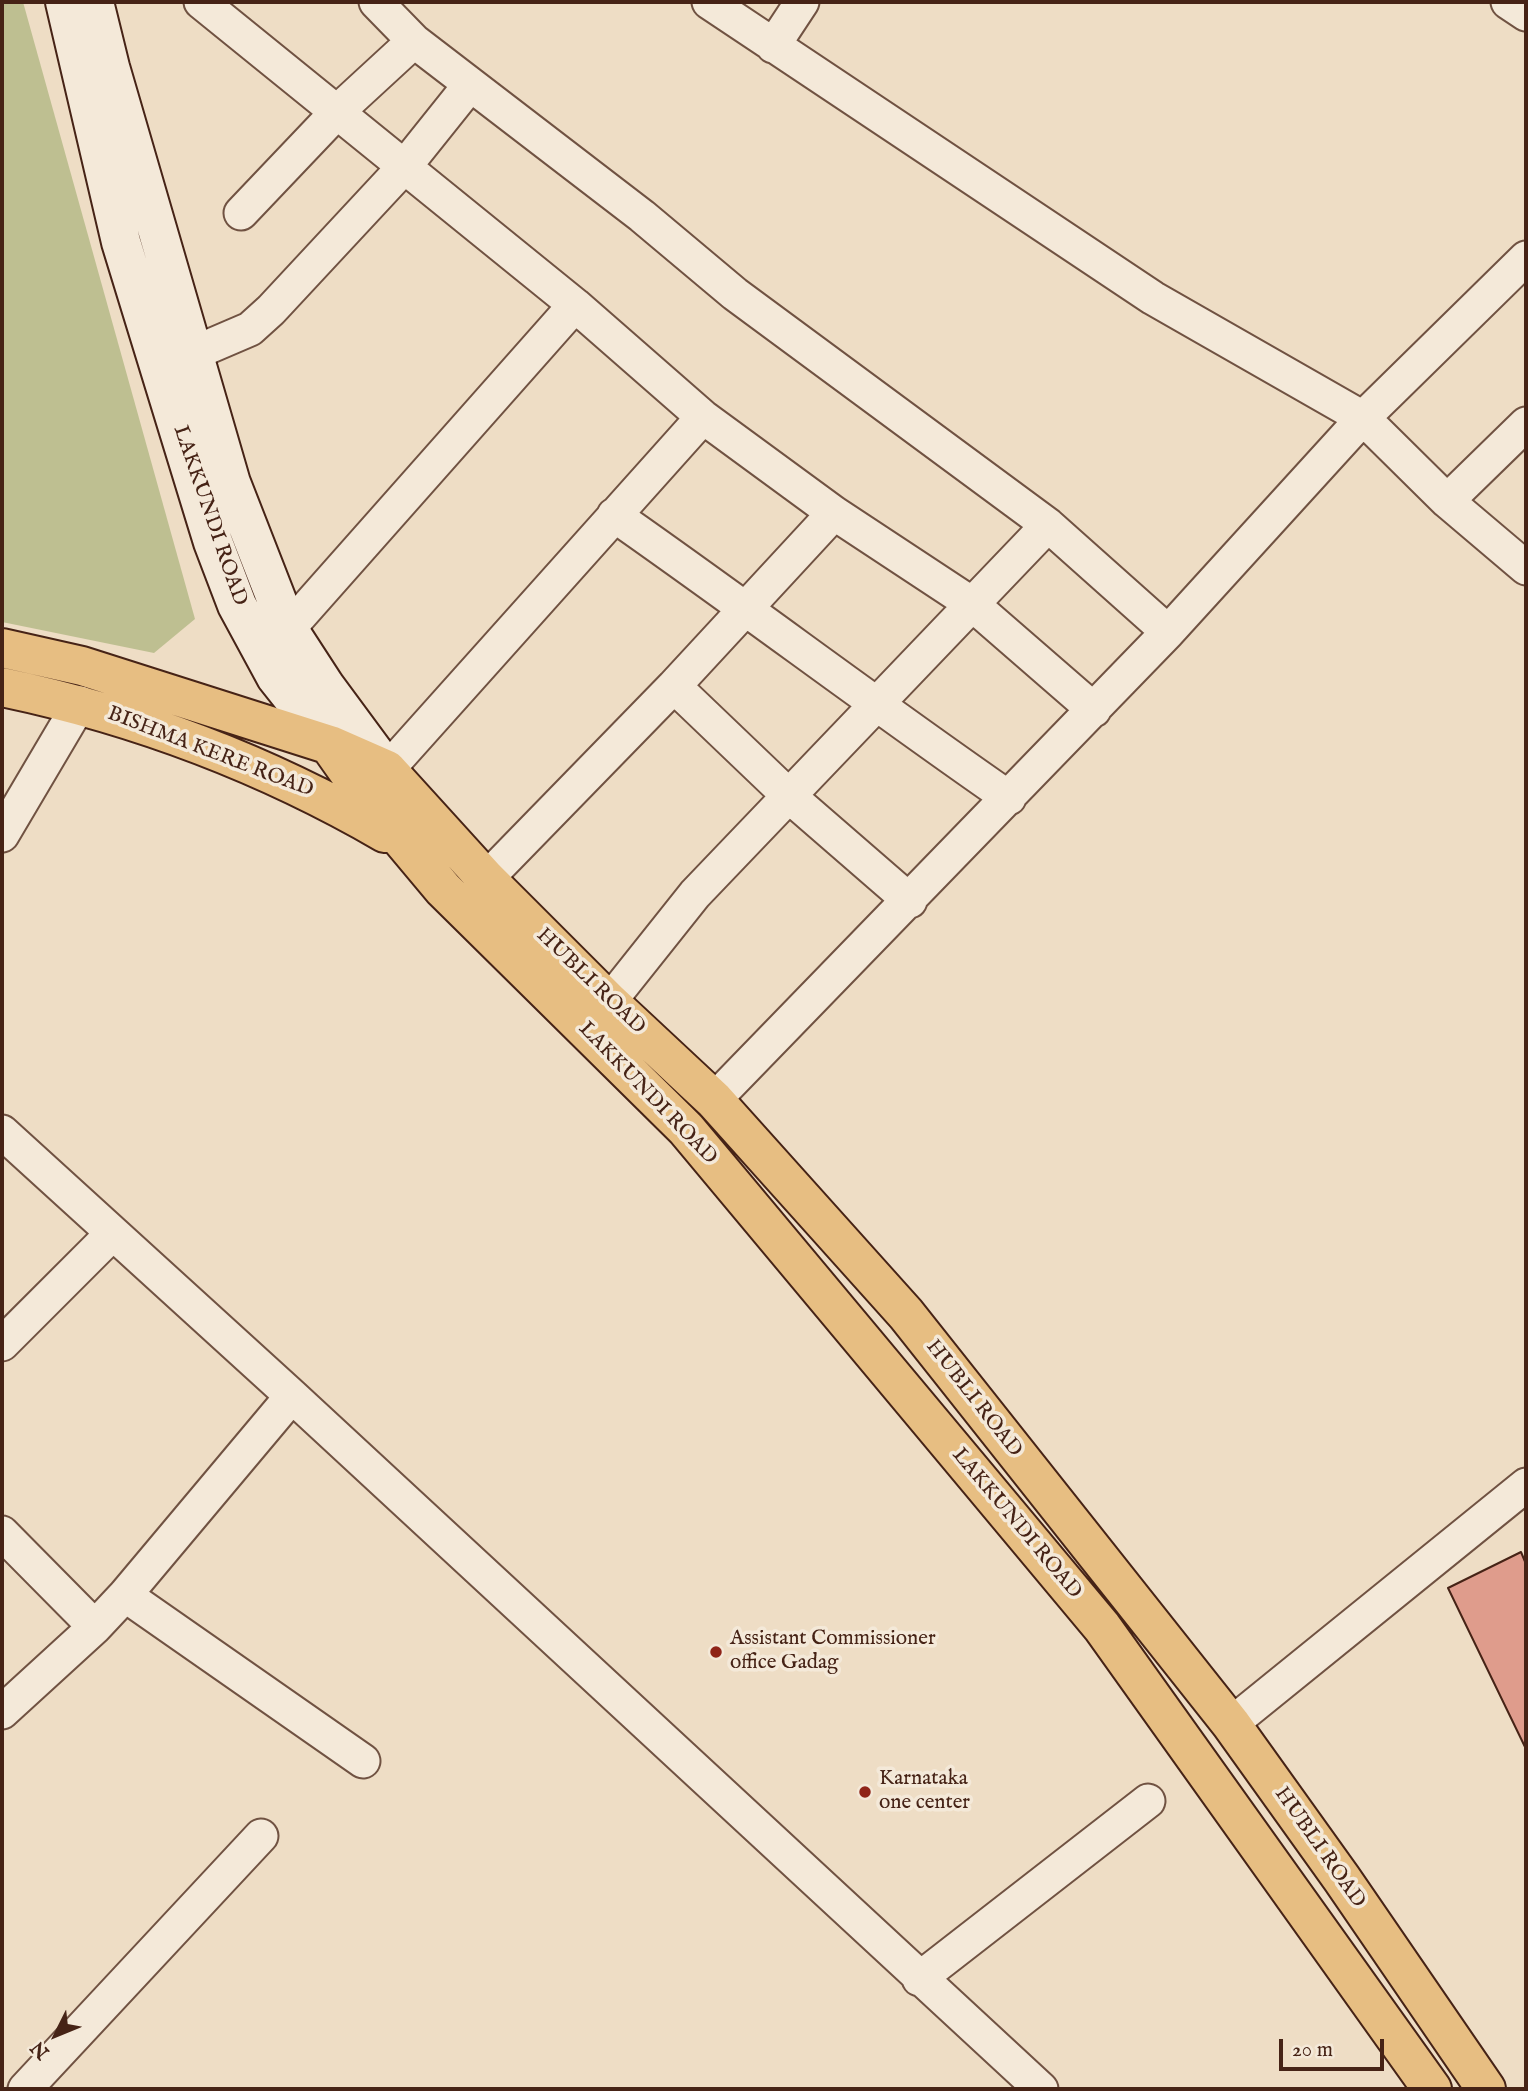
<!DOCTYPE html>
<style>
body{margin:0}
#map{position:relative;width:1528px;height:2091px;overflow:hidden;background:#eeddc5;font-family:"IM FELL English",serif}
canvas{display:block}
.frame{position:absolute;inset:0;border:4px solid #462316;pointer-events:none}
.north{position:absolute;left:21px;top:2000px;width:70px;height:70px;-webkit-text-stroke:5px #f4e9d9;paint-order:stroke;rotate:227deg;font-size:19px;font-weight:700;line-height:28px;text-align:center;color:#462316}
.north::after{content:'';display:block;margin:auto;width:24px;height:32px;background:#462316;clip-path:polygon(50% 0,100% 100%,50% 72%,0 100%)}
.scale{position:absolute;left:1279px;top:2039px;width:105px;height:32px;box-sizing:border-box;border:4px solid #462316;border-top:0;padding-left:9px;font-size:21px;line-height:24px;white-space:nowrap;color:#462316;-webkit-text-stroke:5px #f4e9d9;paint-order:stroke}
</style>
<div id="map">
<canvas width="1528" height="2091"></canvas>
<div class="frame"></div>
<div class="north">N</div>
<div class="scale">20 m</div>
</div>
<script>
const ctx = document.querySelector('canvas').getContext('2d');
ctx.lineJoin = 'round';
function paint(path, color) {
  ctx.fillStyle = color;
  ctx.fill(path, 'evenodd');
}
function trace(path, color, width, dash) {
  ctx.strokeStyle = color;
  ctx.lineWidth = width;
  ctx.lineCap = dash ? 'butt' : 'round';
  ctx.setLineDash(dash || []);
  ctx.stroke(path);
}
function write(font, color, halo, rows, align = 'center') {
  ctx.font = font + ' "IM FELL English",serif';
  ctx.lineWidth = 7;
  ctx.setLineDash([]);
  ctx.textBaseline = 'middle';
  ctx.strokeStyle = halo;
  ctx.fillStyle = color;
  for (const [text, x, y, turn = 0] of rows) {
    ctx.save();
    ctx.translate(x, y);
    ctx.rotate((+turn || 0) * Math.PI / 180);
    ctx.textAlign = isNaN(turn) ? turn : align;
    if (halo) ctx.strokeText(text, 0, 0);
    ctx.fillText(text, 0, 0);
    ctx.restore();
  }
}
paint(new Path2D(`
 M 2,2 L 23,2 L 195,619 L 154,653 L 2,622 Z`), '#bebf91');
const building = new Path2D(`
 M 1521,1552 L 1526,1564 L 1526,1749 L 1448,1588 Z`);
paint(building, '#df9c8c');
trace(building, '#462316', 2);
const minor = new Path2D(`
 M 201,2 L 575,305 L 703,417 L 834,513 L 972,604 L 1094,710
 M 376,2 L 414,41 L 642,216 L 735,294 L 1048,525 L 1168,632
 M 709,2 L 1153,298 L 1363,418 L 1447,501 L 1526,568
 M 1508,2 L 1526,14
 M 773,46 L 802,2
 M 241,213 L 338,111 L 414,41
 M 194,353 L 250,329 L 271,310 L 405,166 L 469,86
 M 1447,501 L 1526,424
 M 614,515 C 747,608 876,706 1009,798
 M 288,629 L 575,305
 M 674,686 L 789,796 L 910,901
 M 387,770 L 703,417
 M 2,835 L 80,703
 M 486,879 L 674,686 L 834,513
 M 609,1002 L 695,894 L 1048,525
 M 714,1100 L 1168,632 L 1363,418 L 1526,258
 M 2,1132 L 292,1396 L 1041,2089
 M 2,1344 L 111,1235
 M 2,1533 L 95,1627
 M 125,1595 L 363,1761
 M 2,1712 L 95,1627 L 125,1595 L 292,1396
 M 1231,1724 L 1526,1485
 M 919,1979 L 1148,1801
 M 25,2089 L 261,1836`);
const secondary = new Path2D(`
 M 65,2 L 121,242 L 213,542 L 237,605 L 276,677 L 330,745
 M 94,2 L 110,67 L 231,483 L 288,629 L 325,686 L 387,770`);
const primary = new Path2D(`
 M 2,648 L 82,666 L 330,745 L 387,770 L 486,879 L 609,1002 L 714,1100 L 906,1314 L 1231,1724 L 1342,1879 L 1486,2089
 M 2,687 C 136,715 266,764 385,833
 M 330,746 L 366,797 L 443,889 L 686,1129 L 1102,1627 L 1432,2089`);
trace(minor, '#705242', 37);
trace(secondary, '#462316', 42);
trace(primary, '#462316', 42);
trace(minor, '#f4e9d9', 33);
trace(secondary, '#f4e9d9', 38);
trace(primary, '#e7be82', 38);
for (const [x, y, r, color] of [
 [716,1652,7,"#8f2418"],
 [865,1792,7,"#8f2418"]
]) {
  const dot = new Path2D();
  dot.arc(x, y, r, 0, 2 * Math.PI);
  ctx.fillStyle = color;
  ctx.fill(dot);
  trace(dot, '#f4e9d9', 2.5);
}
write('21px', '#462316', '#f4e9d9', [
 ["LAKKUNDI ROAD",209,516,71],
 ["BISHMA KERE ROAD",210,753,21],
 ["HUBLI ROAD",590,982,44],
 ["LAKKUNDI ROAD",647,1094,46],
 ["HUBLI ROAD",973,1399,52],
 ["LAKKUNDI ROAD",1016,1524,50],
 ["HUBLI ROAD",1319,1848,55]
]);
write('21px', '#462316', '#f4e9d9', [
 ["Assistant Commissioner",730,1640],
 ["office Gadag",730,1664],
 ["Karnataka",879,1780],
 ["one center",879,1804]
], 'left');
</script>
